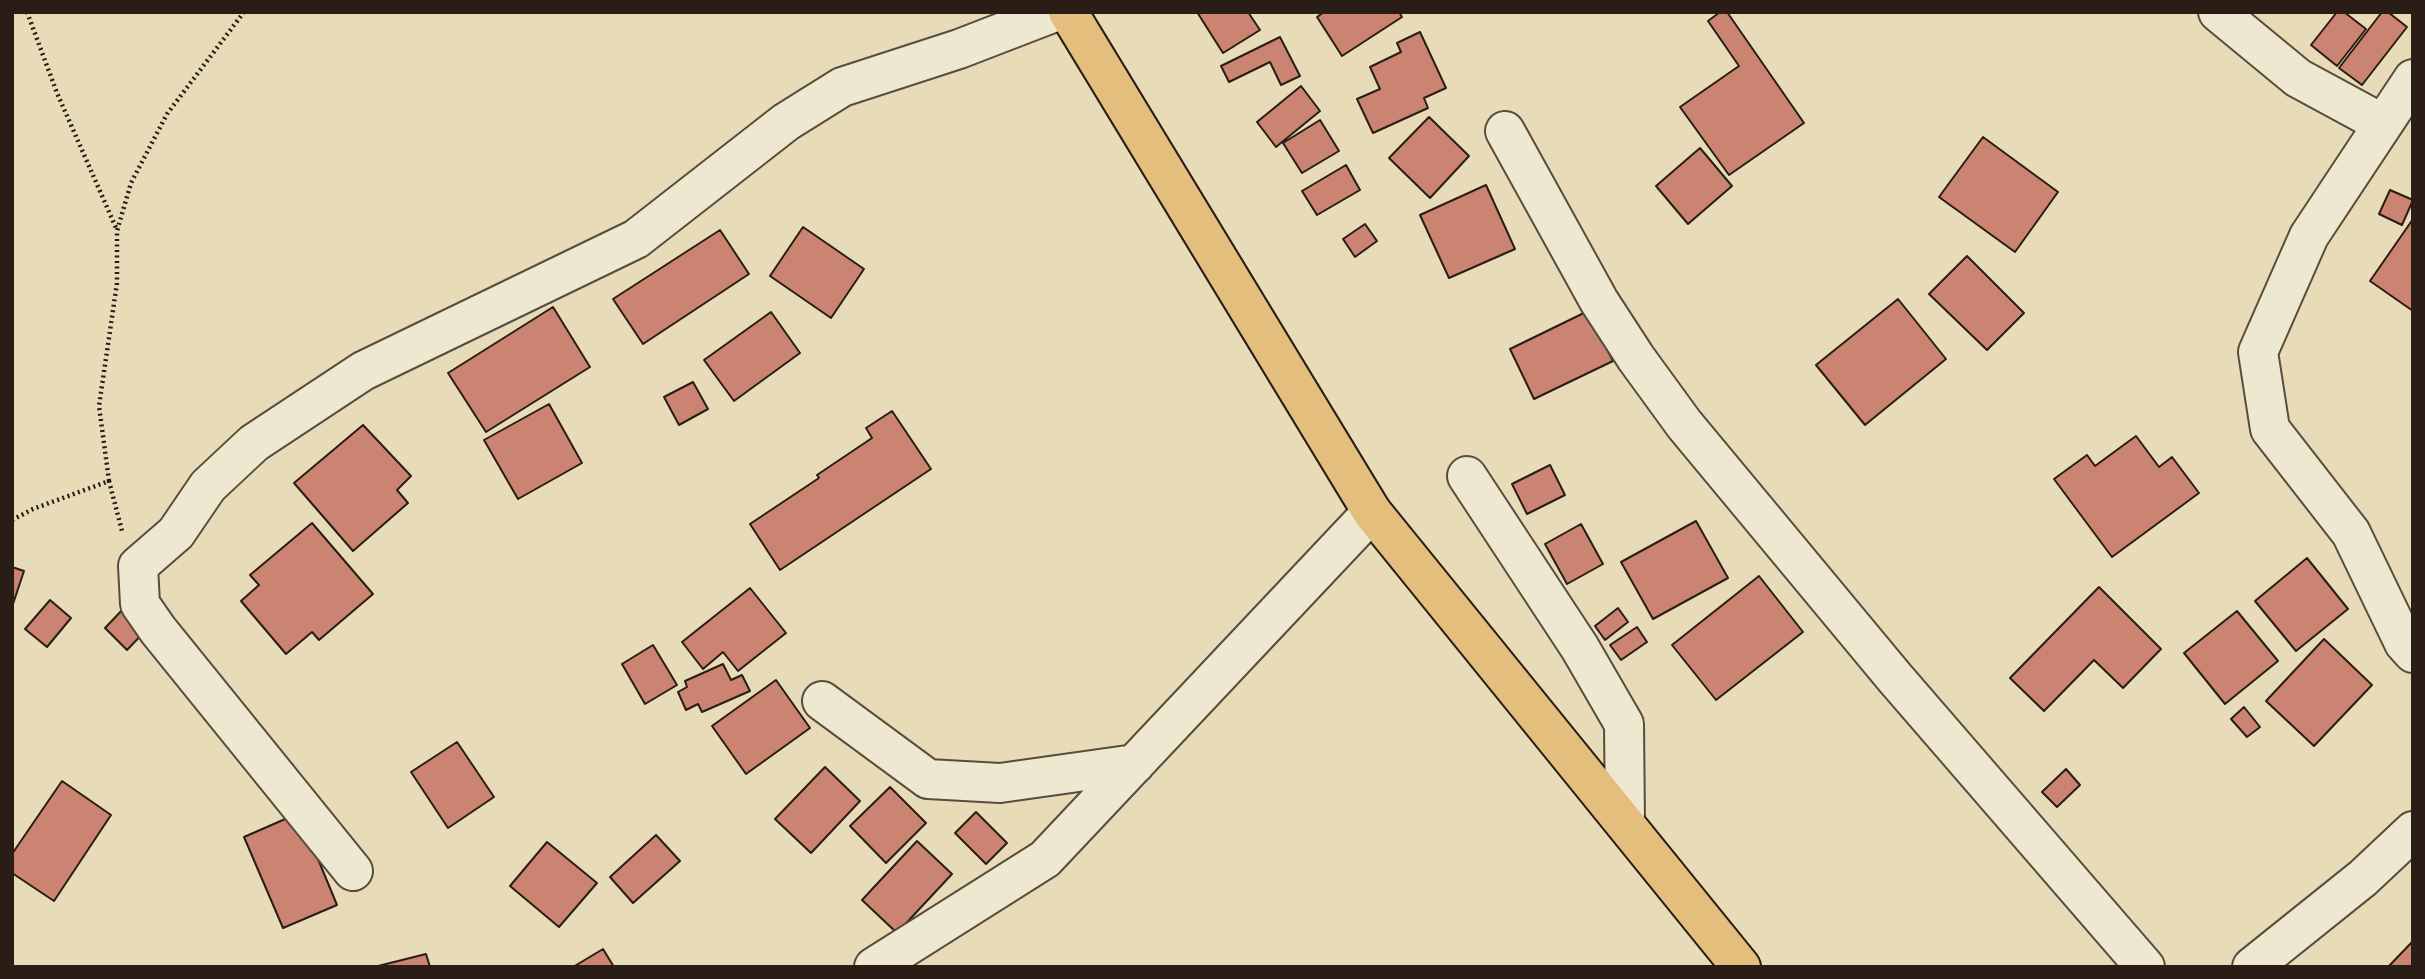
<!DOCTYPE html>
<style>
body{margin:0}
#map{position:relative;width:2425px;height:979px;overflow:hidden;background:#e7dbb8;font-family:"Gentium Book Plus",serif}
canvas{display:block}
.frame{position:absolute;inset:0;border:14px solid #291d15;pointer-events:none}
</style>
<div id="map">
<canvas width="2425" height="979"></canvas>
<div class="frame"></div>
</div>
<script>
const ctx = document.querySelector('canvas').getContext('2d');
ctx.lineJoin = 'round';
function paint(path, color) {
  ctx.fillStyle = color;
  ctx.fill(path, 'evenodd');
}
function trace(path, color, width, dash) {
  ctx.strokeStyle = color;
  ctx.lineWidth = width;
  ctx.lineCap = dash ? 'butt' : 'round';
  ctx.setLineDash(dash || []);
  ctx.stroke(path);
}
const building = new Path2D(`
 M 1197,12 L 1248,12 L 1260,30 L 1223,53 Z
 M 1324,12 L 1399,12 L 1402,17 L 1342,56 L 1317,17 Z
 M 1720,12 L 1727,12 L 1804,123 L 1729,175 L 1680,107 L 1739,66 L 1708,21 Z
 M 2337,12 L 2344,12 L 2366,29 L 2337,66 L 2311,45 Z
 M 2382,12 L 2388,12 L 2407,27 L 2362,85 L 2339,68 Z
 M 1420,32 L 1446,88 L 1424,98 L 1428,108 L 1373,133 L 1357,99 L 1380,89 L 1370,67 L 1401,52 L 1397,43 Z
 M 1280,37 L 1300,76 L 1281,85 L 1270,62 L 1229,82 L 1221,66 Z
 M 1301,86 L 1320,111 L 1276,147 L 1257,122 Z
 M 1429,117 L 1469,156 L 1430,198 L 1389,158 Z
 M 1320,120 L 1339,151 L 1302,173 L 1283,143 Z
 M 1983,137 L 2058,192 L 2015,252 L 1939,197 Z
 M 1700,148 L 1732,186 L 1688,224 L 1656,186 Z
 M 1346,165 L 1360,190 L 1317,215 L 1302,191 Z
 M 1486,185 L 1515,249 L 1449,278 L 1420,215 Z
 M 2390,190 L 2413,200 L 2402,225 L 2379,214 Z
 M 2413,219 L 2413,311 L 2370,281 Z
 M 1365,224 L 1377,241 L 1355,257 L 1343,239 Z
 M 803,227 L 864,269 L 831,318 L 770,276 Z
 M 720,230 L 749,274 L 643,344 L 613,299 Z
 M 1967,256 L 2024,313 L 1987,350 L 1929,294 Z
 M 1898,299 L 1946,359 L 1865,425 L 1816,365 Z
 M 553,307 L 590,367 L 486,432 L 448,373 Z
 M 1588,311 L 1613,361 L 1534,399 L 1510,349 Z
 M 771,312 L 800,353 L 734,401 L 704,360 Z
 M 693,382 L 708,409 L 679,425 L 664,397 Z
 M 549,404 L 582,463 L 518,499 L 484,440 Z
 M 892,411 L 931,469 L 780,570 L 750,524 L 819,478 L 817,475 L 872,438 L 866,428 Z
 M 363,425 L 411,476 L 397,490 L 408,503 L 353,551 L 294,483 Z
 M 2136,436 L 2159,467 L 2172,457 L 2199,493 L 2112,557 L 2054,479 L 2087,455 L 2095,466 Z
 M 1550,465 L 1565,495 L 1527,514 L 1512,484 Z
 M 1696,521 L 1728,578 L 1653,619 L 1621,562 Z
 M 312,523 L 373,594 L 319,640 L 312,632 L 286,654 L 241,601 L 259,585 L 250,575 Z
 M 1581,524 L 1603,564 L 1567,584 L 1545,544 Z
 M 2307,558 L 2348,609 L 2296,651 L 2255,601 Z
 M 12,567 L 24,571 L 12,607 Z
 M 1759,576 L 1803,632 L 1716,700 L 1672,645 Z
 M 2099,587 L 2161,649 L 2123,688 L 2094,660 L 2044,711 L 2010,678 Z
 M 750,588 L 786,633 L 738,671 L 723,652 L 703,669 L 682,642 Z
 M 50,600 L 71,618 L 47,647 L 25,629 Z
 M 125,607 L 147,629 L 127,650 L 105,628 Z
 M 1618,608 L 1628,622 L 1605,640 L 1595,626 Z
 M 2237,611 L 2278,661 L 2225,704 L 2184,653 Z
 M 1637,627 L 1647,642 L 1621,660 L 1610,645 Z
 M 2324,639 L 2372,685 L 2314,746 L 2266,701 Z
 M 653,645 L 677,685 L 645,704 L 622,664 Z
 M 723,664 L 731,680 L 742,675 L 750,691 L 702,712 L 698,704 L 686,710 L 678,692 L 687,687 L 685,681 Z
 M 776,680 L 810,728 L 746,774 L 712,726 Z
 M 2244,707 L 2260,727 L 2247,737 L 2231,719 Z
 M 457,742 L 494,797 L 448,828 L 411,772 Z
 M 825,767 L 860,801 L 811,853 L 775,819 Z
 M 2066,769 L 2080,785 L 2057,807 L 2042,792 Z
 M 62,781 L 111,815 L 54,901 L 12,873 L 12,854 Z
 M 890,787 L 926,823 L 886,863 L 850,826 Z
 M 976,812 L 1007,843 L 986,864 L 955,833 Z
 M 299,813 L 337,905 L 283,928 L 244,837 Z
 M 656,835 L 680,861 L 633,903 L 610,877 Z
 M 917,841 L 952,874 L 897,933 L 862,900 Z
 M 547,842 L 597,883 L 559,927 L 510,886 Z
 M 2413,941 L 2413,967 L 2388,967 Z
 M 603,949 L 614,967 L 573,967 Z
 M 426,954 L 430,967 L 374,967 Z`);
paint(building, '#cb8471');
trace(building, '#291d15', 2);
const minor = new Path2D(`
 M 2218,12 L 2298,78 L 2383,124
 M 2413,79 L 2309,236 L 2258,352 L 2270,429 L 2351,533 L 2404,643 L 2413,653
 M 1505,131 L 1599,301 L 1636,358 L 1684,424 L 1895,678 L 2145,967
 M 1467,476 L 1580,648 L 1624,724 L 1625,823
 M 822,701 L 928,779 L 1000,783 L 1135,764
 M 353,871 L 158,630 L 140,604 L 138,566 L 176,533 L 208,486 L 254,443 L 363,371 L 636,239 L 786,122 L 842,87 L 959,49 L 1055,12
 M 874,967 L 1045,859 L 1372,512
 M 2252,967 L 2363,878 L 2413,831`);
const major = new Path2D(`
 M 1068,12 L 1372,512 L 1741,967`);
trace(minor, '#584c3e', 42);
trace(major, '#291d15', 42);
trace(new Path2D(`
 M 27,12 L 57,93 L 117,230
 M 109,481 L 99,406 L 117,283 L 117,231 L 131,183 L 167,114 L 244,12
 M 12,520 L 33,509 L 109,481 L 122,531`), '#291d15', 4.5, [2, 3.5]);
trace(minor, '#efe8d1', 38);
trace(major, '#e4be7c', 38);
</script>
